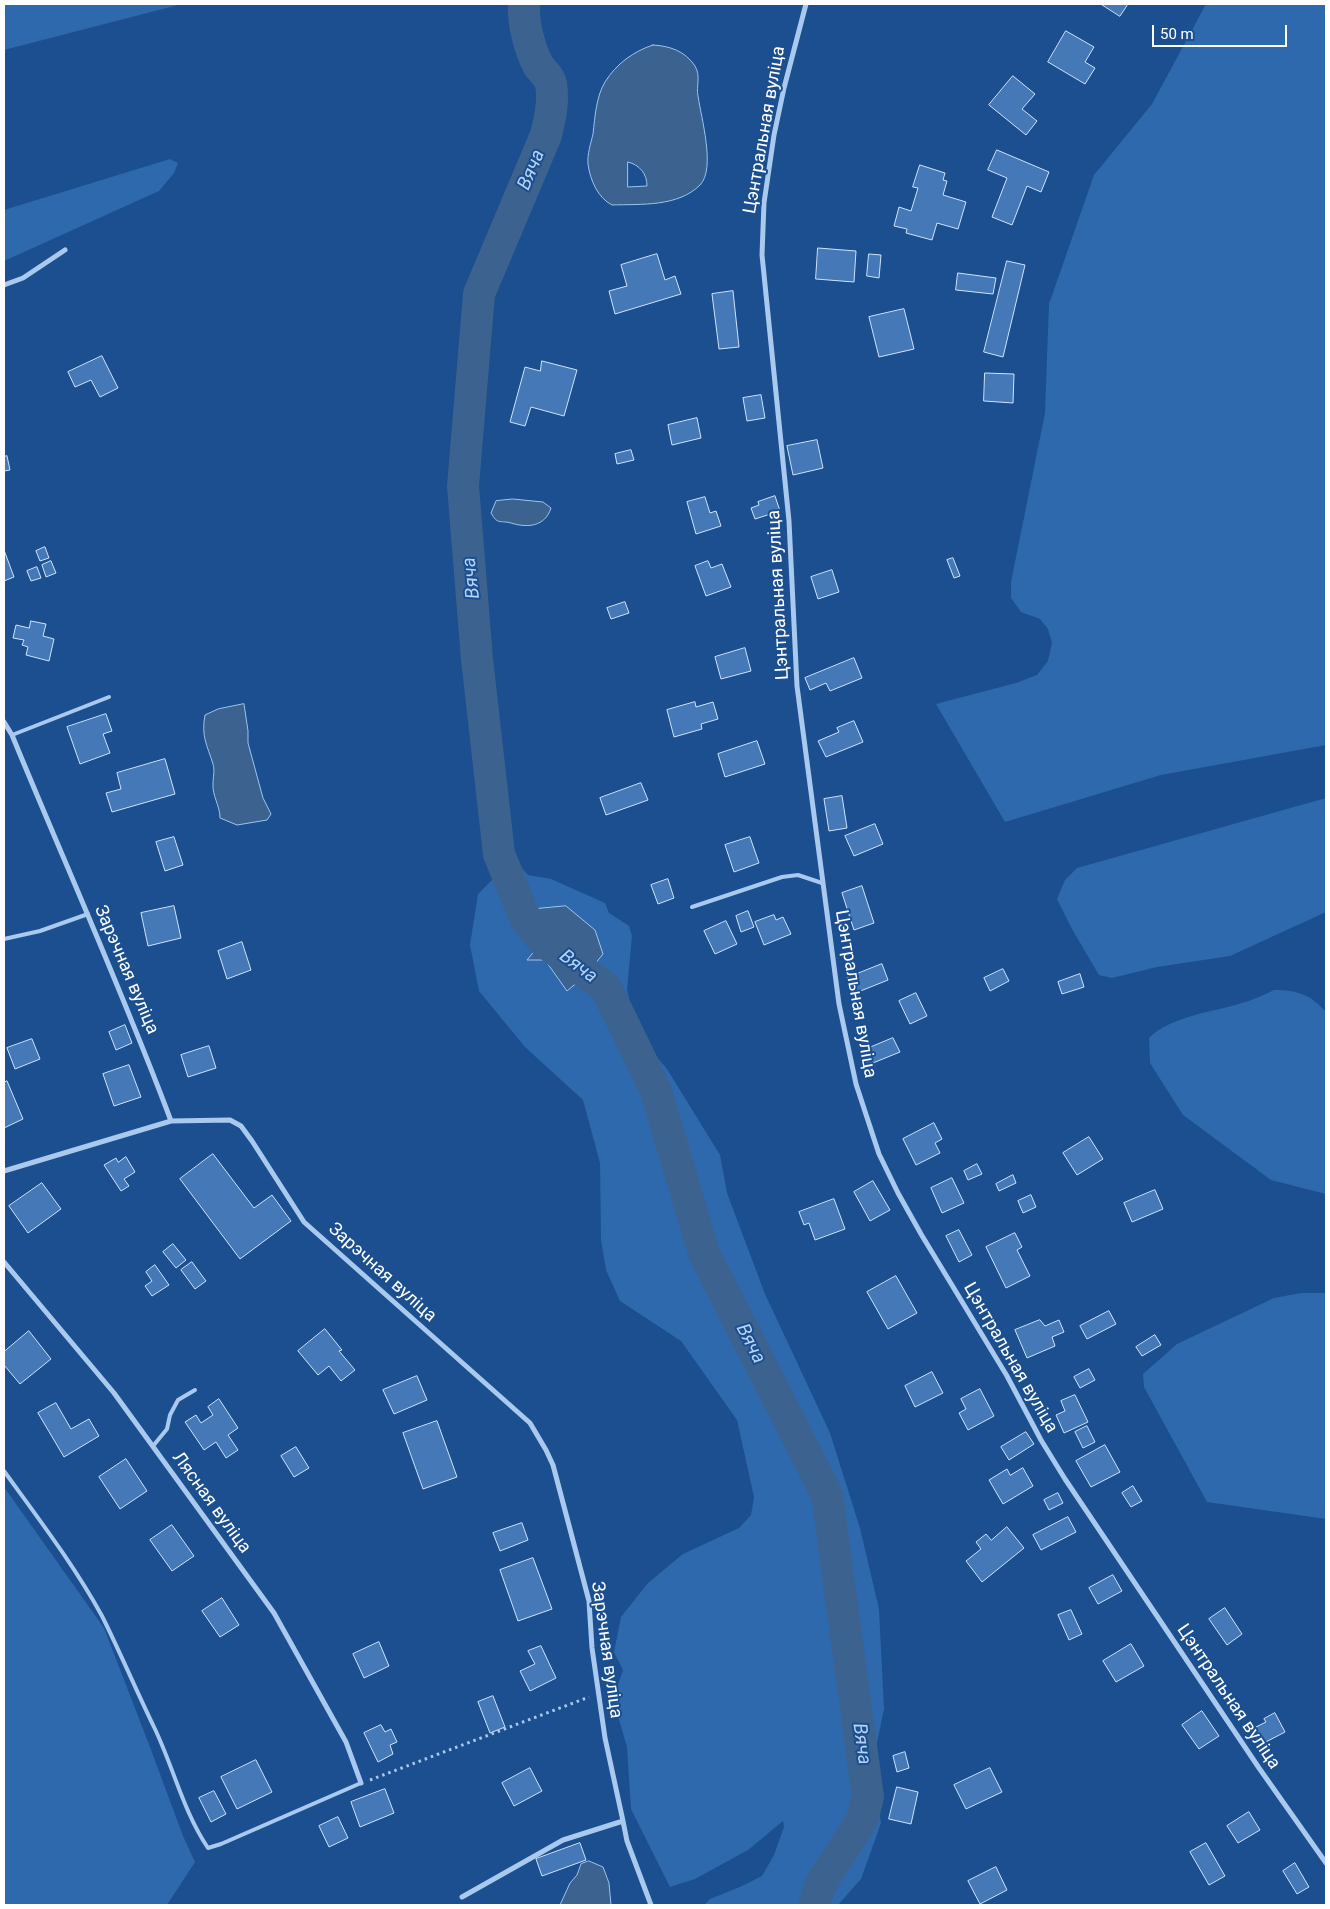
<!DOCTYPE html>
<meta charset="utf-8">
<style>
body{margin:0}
#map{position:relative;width:1330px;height:1909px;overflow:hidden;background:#1b4f8f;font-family:Roboto,sans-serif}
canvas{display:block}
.frame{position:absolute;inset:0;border:5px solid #fff;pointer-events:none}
.scale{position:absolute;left:1152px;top:25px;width:135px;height:22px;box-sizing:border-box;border:2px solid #fff;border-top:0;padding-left:6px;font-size:15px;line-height:18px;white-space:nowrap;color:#fff;-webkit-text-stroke:4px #1b4f8f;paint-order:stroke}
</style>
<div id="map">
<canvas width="1330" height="1909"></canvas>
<div class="frame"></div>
<div class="scale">50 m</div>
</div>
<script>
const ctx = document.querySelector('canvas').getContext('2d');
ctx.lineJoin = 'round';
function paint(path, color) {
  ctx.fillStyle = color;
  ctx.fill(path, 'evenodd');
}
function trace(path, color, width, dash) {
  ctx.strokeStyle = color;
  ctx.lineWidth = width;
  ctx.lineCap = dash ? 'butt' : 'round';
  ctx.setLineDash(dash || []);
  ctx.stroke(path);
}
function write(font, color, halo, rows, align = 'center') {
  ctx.font = font + ' Roboto,sans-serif';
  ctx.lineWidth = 4;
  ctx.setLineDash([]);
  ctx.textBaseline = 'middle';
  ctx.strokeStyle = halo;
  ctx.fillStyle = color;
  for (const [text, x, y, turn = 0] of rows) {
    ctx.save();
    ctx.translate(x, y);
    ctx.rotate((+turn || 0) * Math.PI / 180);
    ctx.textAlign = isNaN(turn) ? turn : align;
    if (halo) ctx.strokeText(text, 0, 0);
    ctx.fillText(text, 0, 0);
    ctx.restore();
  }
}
paint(new Path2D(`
 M 4,4 L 182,4 L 4,50 Z
 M 1206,4 L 1326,4 L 1326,745 L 1161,775 L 1005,822 L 936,704 L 1016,683 L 1037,675 L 1048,661 L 1052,643 L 1048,629 L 1040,619 L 1021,612 L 1011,598 L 1011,582 L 1045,413 L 1049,304 L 1094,175 L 1152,104 Z
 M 170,159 L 178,163 L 174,173 L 159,191 L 4,261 L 4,210 Z
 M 1326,798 L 1326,912 L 1230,956 L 1157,967 L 1112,978 L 1099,975 L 1072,929 L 1057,899 L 1065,880 L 1077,868 Z
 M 513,865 L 520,866 L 528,875 L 551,879 L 605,903 L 609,913 L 629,926 L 632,936 L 627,990 L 638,1035 L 667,1069 L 720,1155 L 727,1193 L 765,1294 L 830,1433 L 860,1528 L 879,1609 L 884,1709 L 871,1772 L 881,1823 L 861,1879 L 838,1905 L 704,1905 L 710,1899 L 740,1887 L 762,1876 L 774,1855 L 784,1827 L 783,1821 L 748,1850 L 695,1879 L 670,1887 L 631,1809 L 627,1747 L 613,1699 L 623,1670 L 614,1652 L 621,1617 L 648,1583 L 683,1554 L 739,1528 L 751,1515 L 754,1497 L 737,1420 L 681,1341 L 620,1301 L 606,1270 L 601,1240 L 600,1163 L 583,1100 L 525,1047 L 479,991 L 470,945 L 478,894 L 497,875 Z
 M 1274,990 C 1298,990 1311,995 1326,1012 L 1326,1194 L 1271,1180 L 1183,1115 L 1150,1063 L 1149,1038 C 1171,1016 1213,1012 1242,1003 C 1253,1000 1264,995 1274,990 Z
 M 1301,1293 L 1326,1293 L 1326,1519 L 1207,1502 L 1144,1387 L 1143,1374 L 1177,1344 L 1274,1298 Z
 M 4,1487 L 104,1628 L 150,1747 L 183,1836 L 195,1862 L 167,1905 L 4,1905 Z`), '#2e69ad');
const water = new Path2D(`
 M 653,45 C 670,46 685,51 695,66 C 701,76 696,86 698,96 C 701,117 716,169 700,185 C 678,207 641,204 612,205 C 598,198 590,180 588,164 C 587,154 591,143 593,134 C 595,117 596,97 605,82 C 616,64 634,51 653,45 ZM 628,162 C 640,165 647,174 647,186 L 628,187 Z
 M 513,499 L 543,502 L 551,508 C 545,527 527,528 511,523 C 499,520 498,525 491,513 L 496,501 Z
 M 244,704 L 248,731 L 248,743 L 263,798 L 271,814 L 267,820 L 237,825 L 220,818 C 220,806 212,795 213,784 C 213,777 215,771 213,764 C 207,745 201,736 205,715 L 218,709 Z
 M 566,906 L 595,930 L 603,954 L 586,975 L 567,991 L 545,960 L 527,960 L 543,941 L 526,920 L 535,909 Z
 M 589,1861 L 603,1867 L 609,1883 L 611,1905 L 560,1905 L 570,1883 L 577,1875 L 581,1864 Z`);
paint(water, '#3c6290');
trace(water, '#9cc4f0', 1);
trace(new Path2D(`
 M 524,4 C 523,23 529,47 538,65 C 542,71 550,77 551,84 C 554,102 550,118 546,135 L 479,294 L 463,486 L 477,659 L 499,854 L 526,920 L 543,941 L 606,988 L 656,1091 L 704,1253 L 827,1495 L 868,1797 L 862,1820 L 820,1885 L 814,1905`), '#3c6290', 32);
const building = new Path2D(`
 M 1101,4 L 1128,4 L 1120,16 Z
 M 1066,31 L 1094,47 L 1085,62 L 1095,68 L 1085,84 L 1048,62 Z
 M 1013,76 L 1035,94 L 1022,109 L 1037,121 L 1026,135 L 989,105 Z
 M 997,150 L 1049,172 L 1041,192 L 1027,186 L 1012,225 L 992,217 L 1007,178 L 988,170 Z
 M 920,165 L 945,173 L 943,180 L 947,181 L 943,195 L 966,202 L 958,229 L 937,223 L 932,240 L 906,233 L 907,229 L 894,226 L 899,207 L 911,211 L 918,188 L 913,187 Z
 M 818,248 L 856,251 L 854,282 L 816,279 Z
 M 657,254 L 665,280 L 675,276 L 681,294 L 615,314 L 609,291 L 627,286 L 621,265 Z
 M 869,254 L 881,255 L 879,278 L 867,276 Z
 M 1007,261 L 1025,265 L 1003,357 L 984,352 Z
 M 958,273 L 996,278 L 993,294 L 956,290 Z
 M 733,291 L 739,347 L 719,349 L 712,294 Z
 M 904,309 L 914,349 L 879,357 L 869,317 Z
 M 102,356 L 118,388 L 100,397 L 91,380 L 75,387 L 68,372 Z
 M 542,361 L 577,370 L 564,416 L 531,407 L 525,426 L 510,422 L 525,367 L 540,371 Z
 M 985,373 L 1014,374 L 1013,403 L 984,401 Z
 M 761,395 L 765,418 L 747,421 L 743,398 Z
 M 697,418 L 701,438 L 672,445 L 668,425 Z
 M 817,440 L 823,468 L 793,475 L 787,446 Z
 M 631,450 L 634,460 L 617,464 L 615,454 Z
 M 7,456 L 10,470 L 4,471 L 4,457 Z
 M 775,496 L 780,511 L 755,519 L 751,508 L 759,505 L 758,502 Z
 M 705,497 L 710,513 L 716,511 L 721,526 L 696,534 L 687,502 Z
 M 45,547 L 49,558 L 40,561 L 36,551 Z
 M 4,550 L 14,577 L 4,581 Z
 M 953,558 L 960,576 L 954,578 L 947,560 Z
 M 51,561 L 56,573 L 46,577 L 42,565 Z
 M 708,561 L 711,568 L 722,564 L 731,587 L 706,596 L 695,566 Z
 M 37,567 L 41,578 L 31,581 L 27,571 Z
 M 832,570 L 839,592 L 818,599 L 811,577 Z
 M 625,602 L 629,613 L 611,619 L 607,608 Z
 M 31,621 L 46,624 L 43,636 L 54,639 L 49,661 L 26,655 L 28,647 L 22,645 L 24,640 L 13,638 L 16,625 L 29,628 Z
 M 745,648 L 751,671 L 721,679 L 715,657 Z
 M 854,658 L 862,678 L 830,691 L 826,683 L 810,690 L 805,678 Z
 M 695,702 L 696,707 L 713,702 L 718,719 L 701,724 L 702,729 L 674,737 L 667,710 Z
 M 106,714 L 112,731 L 103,734 L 110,753 L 80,764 L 67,727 Z
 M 854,721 L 863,742 L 826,757 L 818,741 L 839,732 L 837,728 Z
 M 757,741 L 765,764 L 725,777 L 718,754 Z
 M 165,759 L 175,794 L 112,812 L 106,793 L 121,789 L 117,773 Z
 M 641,783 L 648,800 L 606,815 L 600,798 Z
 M 842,796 L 847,828 L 829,831 L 824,799 Z
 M 875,824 L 883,844 L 854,856 L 845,836 Z
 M 174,837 L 183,865 L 165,871 L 156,842 Z
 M 750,837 L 759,863 L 734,872 L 725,845 Z
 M 668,879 L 674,898 L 658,904 L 651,885 Z
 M 862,886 L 874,923 L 854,930 L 842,893 Z
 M 174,906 L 181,938 L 148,946 L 141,913 Z
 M 748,911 L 754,927 L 741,932 L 736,916 Z
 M 774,915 L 776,920 L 783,917 L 791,934 L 764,945 L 755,922 Z
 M 726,921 L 737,944 L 715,954 L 704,931 Z
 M 242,942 L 251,970 L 227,979 L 218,951 Z
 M 882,964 L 888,980 L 853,994 L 847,978 Z
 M 1003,969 L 1009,981 L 990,991 L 984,978 Z
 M 1080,974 L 1084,987 L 1062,994 L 1058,982 Z
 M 916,993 L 927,1016 L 910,1024 L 899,1001 Z
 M 125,1025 L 132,1043 L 116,1050 L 109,1032 Z
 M 893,1038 L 900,1052 L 868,1065 L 862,1051 Z
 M 32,1039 L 40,1059 L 15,1069 L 7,1048 Z
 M 209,1046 L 216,1068 L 188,1077 L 181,1055 Z
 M 129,1065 L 141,1097 L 114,1106 L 103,1074 Z
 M 7,1081 L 23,1119 L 4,1128 L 4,1083 Z
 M 934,1123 L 942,1139 L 935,1143 L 940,1153 L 916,1165 L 903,1139 Z
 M 1089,1137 L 1103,1159 L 1077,1175 L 1063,1153 Z
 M 213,1154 L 254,1208 L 272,1195 L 291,1221 L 240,1259 L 180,1179 Z
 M 126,1157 L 135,1172 L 124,1179 L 129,1186 L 121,1191 L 104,1165 L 116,1158 L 118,1162 Z
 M 977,1164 L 982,1174 L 968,1180 L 964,1171 Z
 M 1013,1175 L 1016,1183 L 999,1191 L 996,1184 Z
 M 952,1178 L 964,1203 L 942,1213 L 931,1188 Z
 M 873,1181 L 890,1210 L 870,1221 L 854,1192 Z
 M 42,1183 L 61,1209 L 28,1233 L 9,1206 Z
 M 1155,1190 L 1163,1209 L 1132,1222 L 1124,1203 Z
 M 1031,1195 L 1036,1207 L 1023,1213 L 1018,1201 Z
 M 834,1199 L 845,1229 L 815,1240 L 809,1223 L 804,1225 L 799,1212 Z
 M 959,1230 L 972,1255 L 959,1262 L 946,1236 Z
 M 1015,1233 L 1022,1247 L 1017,1250 L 1030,1276 L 1006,1288 L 986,1247 Z
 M 173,1244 L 186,1260 L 176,1268 L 163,1252 Z
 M 192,1262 L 206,1281 L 195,1289 L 181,1270 Z
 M 155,1265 L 169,1285 L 152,1296 L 145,1286 L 152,1281 L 146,1272 Z
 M 896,1276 L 917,1313 L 888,1329 L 867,1292 Z
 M 1109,1311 L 1116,1324 L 1087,1339 L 1080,1326 Z
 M 1040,1320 L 1045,1326 L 1059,1320 L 1064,1332 L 1052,1337 L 1055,1346 L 1027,1358 L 1015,1330 Z
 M 325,1329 L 342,1350 L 339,1351 L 355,1370 L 341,1381 L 329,1366 L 318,1375 L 298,1351 Z
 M 29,1331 L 51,1359 L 20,1384 L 4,1365 L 4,1352 Z
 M 1155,1335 L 1161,1345 L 1142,1356 L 1136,1347 Z
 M 1089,1369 L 1095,1380 L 1080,1388 L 1074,1377 Z
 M 932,1372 L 943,1393 L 915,1407 L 905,1386 Z
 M 417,1376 L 427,1400 L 394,1414 L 383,1390 Z
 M 980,1389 L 994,1416 L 968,1430 L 959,1413 L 966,1409 L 961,1399 Z
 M 1075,1395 L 1088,1422 L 1064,1433 L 1056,1415 L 1065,1411 L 1061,1401 Z
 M 219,1399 L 238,1428 L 228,1435 L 238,1450 L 226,1458 L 216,1442 L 204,1450 L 185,1422 L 196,1415 L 201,1423 L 213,1415 L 208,1407 Z
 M 56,1403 L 71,1429 L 89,1419 L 99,1436 L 64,1457 L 38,1413 Z
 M 437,1421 L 457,1477 L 423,1489 L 403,1433 Z
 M 1087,1426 L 1095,1442 L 1083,1448 L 1075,1432 Z
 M 1026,1432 L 1034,1444 L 1009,1460 L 1001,1447 Z
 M 1105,1445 L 1120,1472 L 1091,1487 L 1076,1461 Z
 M 296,1447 L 309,1468 L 294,1477 L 281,1456 Z
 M 126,1459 L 147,1491 L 120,1509 L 99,1477 Z
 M 1023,1468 L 1033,1486 L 1003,1504 L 989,1480 L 1007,1469 L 1010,1475 Z
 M 1133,1486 L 1142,1501 L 1131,1507 L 1122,1493 Z
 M 1058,1493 L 1063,1503 L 1049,1510 L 1044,1500 Z
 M 1068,1517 L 1076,1532 L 1041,1550 L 1033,1535 Z
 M 522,1523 L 528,1540 L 500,1551 L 493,1533 Z
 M 172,1525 L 194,1556 L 172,1571 L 150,1540 Z
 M 1007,1527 L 1024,1548 L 982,1582 L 966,1561 L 981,1549 L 976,1542 L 986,1534 L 991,1540 Z
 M 533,1558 L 552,1609 L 518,1621 L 500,1570 Z
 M 1113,1575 L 1122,1591 L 1098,1604 L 1089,1588 Z
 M 222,1598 L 239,1625 L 220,1637 L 202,1611 Z
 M 1225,1608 L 1242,1634 L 1227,1645 L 1209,1619 Z
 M 1071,1610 L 1082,1634 L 1069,1640 L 1058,1615 Z
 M 379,1642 L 389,1666 L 364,1678 L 353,1654 Z
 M 1131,1644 L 1144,1666 L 1116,1682 L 1103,1661 Z
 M 541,1646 L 556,1678 L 530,1691 L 520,1671 L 535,1664 L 528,1651 Z
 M 493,1696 L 505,1727 L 490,1733 L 478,1702 Z
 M 1202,1711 L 1219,1736 L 1199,1749 L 1182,1725 Z
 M 1275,1713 L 1285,1732 L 1260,1745 L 1252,1729 L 1266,1722 L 1264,1719 Z
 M 381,1725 L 385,1732 L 391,1729 L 397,1742 L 390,1745 L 393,1754 L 378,1762 L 364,1733 Z
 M 905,1752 L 909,1768 L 897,1772 L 893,1756 Z
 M 256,1760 L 272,1792 L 237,1809 L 221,1777 Z
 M 530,1768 L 542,1791 L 514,1806 L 502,1783 Z
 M 990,1768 L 1002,1792 L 966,1809 L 954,1785 Z
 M 897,1787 L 918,1792 L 911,1824 L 889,1819 Z
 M 385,1789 L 394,1813 L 360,1827 L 351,1802 Z
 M 214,1791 L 226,1814 L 211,1822 L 199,1798 Z
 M 1249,1812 L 1260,1830 L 1238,1843 L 1227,1826 Z
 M 338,1817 L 348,1838 L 329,1847 L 319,1826 Z
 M 580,1843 L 586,1860 L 542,1876 L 536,1859 Z
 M 1206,1843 L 1225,1876 L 1209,1885 L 1190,1852 Z
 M 1295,1863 L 1309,1887 L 1297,1894 L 1283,1871 Z
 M 996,1867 L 1007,1890 L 980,1904 L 968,1881 Z`);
paint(building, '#4478b7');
trace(building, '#cfe3fa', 1);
trace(new Path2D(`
 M 370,1780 L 589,1697`), '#a9c9ee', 3, [2.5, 4]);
trace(new Path2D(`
 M 12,735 L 109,697
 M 692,907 L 782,877 L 798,875 L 822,883
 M 4,939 L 40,931 L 88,914
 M 153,1446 L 167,1429 L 170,1415 L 178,1400 L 195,1390
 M 4,1471 C 38,1518 74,1565 102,1616 C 120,1652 136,1690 154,1727 C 173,1766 183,1811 208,1848 L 221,1844 L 361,1783`), '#a9c9ee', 4);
trace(new Path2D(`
 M 806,4 L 784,88 L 774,135 L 764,203 L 762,255 L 789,521 L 797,686 L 839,1004 L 856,1084 L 879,1154 L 898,1193 L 921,1234 L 1007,1376 L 1041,1440 L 1065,1479 L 1259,1768 L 1326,1863
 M 4,285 L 23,278 L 65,250
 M 4,722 L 12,735 C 65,864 122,990 171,1121
 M 4,1171 L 171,1121 L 230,1120 L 241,1126 L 252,1141 L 304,1222 L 530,1423 L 546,1450 L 553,1465 L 589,1601 L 592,1648 L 605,1738 L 623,1821 L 627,1841 L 651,1905
 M 4,1262 L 114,1393 L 274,1613 L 346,1742 L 361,1783
 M 462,1897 L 563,1840 L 623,1821`), '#a9c9ee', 5);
write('18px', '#fff', '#1b4f8f', [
 ["Цэнтральная вуліца",765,130,-80],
 ["Цэнтральная вуліца",779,595,-93],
 ["Зарэчная вуліца",126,970,67],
 ["Цэнтральная вуліца",855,994,80],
 ["Зарэчная вуліца",382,1273,42],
 ["Цэнтральная вуліца",1010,1358,60],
 ["Лясная вуліца",211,1503,54],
 ["Зарэчная вуліца",606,1650,82],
 ["Цэнтральная вуліца",1228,1697,56]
]);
write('italic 19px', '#b5d3f5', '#1b4f8f', [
 ["Вяча",532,170,-67],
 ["Вяча",472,578,-96],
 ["Вяча",578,967,37],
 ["Вяча",750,1344,63],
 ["Вяча",861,1744,82]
]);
</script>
